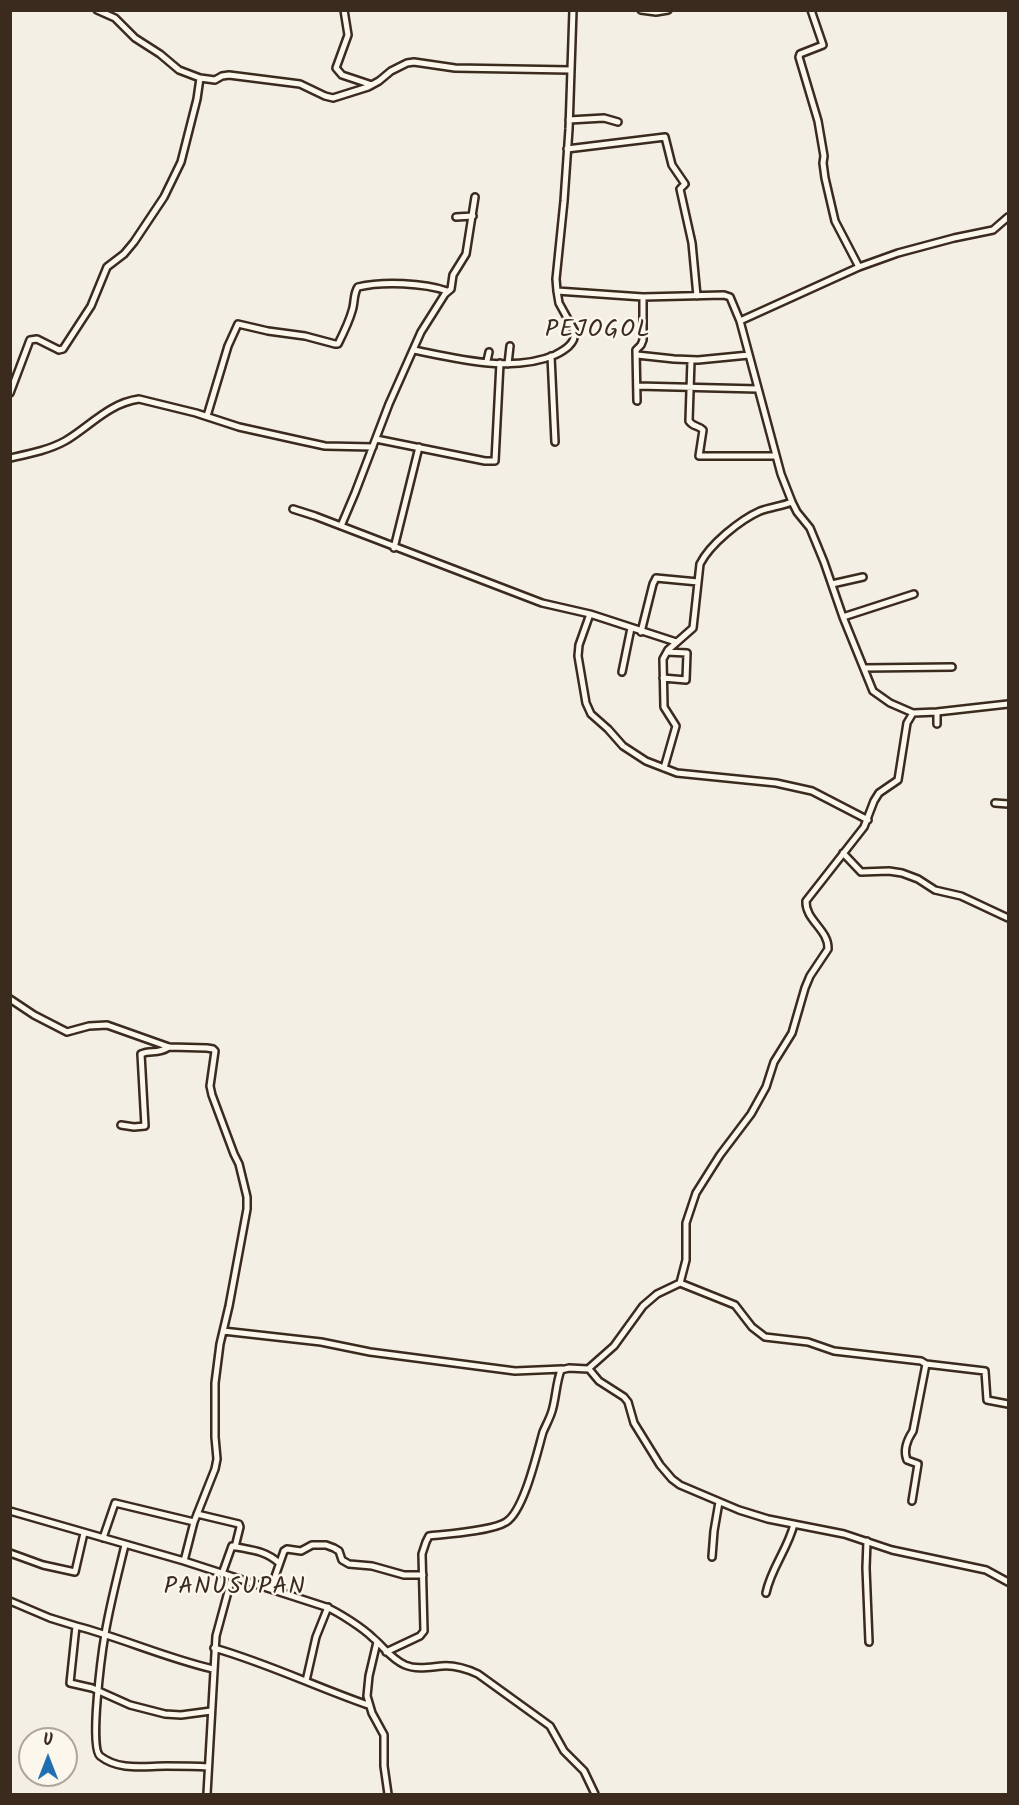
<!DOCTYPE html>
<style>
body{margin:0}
#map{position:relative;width:1019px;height:1805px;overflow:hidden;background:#f3efe4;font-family:Kalam,sans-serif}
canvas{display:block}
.frame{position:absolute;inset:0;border:12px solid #3b2a1e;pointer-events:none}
.north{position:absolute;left:18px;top:1727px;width:60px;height:60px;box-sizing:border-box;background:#fbf7ec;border:2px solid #aea59a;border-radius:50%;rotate:0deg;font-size:16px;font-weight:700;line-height:24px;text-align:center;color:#3b2a1e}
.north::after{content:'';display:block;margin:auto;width:21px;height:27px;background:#1f6fb2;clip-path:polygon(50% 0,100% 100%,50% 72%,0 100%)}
</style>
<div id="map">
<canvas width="1019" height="1805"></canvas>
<div class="frame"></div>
<div class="north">U</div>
</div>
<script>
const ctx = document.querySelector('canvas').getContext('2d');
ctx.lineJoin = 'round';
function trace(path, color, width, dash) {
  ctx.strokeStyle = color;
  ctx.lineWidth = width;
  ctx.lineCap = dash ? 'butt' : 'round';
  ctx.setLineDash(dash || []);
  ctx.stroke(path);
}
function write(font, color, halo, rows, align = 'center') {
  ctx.font = font + ' Kalam,sans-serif';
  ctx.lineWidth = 5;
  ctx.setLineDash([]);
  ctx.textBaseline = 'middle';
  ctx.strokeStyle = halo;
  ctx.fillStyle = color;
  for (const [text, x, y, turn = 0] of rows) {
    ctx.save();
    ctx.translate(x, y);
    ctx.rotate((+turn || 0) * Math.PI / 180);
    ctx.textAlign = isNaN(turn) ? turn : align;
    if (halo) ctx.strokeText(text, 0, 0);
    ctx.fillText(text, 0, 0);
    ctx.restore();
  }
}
const minor = new Path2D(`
 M 344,10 L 348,35 L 336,68 L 342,75 L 372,85
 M 573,10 L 569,129 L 564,201 L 556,279 L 557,291 L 643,297 L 724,295 L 730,297 L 740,321 L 781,474 L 792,502 L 797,512 L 810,528 L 824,562 L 843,617 L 873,691 L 890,703 L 913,713 L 937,712 L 1008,704
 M 641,10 L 656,12 L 668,10
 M 811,10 L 823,45 L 800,54 L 799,57 L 818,121 L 824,156 L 823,163 L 825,178 L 835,221 L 859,267
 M 200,78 L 215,80 L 222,76 L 229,75 L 300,84 L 325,96 L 333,98 L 368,87 L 379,81 L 391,71 L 407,63 L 414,62 L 455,68 L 570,70
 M 569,120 L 604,118 L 618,122
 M 567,149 L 665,137 L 672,165 L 685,184 L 680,189 L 692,243 L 697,296
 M 456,217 L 473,216
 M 740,321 L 859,267 L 898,253 L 954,238 L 993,230 L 1008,217
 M 414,350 C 458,359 512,373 555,355 C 565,350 575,344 575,332 L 559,303 L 557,291
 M 637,355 L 674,359 L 698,360 L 749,355
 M 551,356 L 555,442
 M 691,360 L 689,421 C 693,427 698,425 703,430 L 699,456 L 776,456
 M 487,361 L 489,352
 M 508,364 L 510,346
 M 637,386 L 758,389
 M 10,393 L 30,340 L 37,339 L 59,350 L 63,349 L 91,306 L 107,267 L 124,254 L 134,242 L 164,197 L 181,162 L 197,99 L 200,78 L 179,70 L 160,54 L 135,38 L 115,18 L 97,10
 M 637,401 L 636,350 L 641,345 L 643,340 L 643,297
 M 207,416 L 228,346 L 238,324 L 268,331 L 305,336 L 335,344 L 338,344 C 343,334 349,322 352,311 C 355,303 353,294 358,287 C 383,281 424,283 447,291
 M 376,439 L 485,461 L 495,461 L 500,363
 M 10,458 C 28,454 49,450 65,441 C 89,427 109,403 139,399 L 196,413 L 239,427 L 302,441 L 325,446 L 373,447
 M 293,509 L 315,516 L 542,603 L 590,614 L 676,642
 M 341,526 L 355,493 L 389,404 L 421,332 L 445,294 L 451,289 L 453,275 L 466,254 L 475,197
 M 394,548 L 419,447
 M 832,584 L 863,577
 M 590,614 L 579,645 L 578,656 L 586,703 L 591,714 L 608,729 L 623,746 L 646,761 L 677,773 L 776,783 L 812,791 L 868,820
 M 843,617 L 914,594
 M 641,632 L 653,584 L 656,578 L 698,582
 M 864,668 L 952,667
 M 622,672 L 631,628
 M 663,678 L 686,680 L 687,653 L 667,652
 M 937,712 L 937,724
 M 664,768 L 676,726 L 664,707 L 663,659 L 668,650 L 693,628 L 700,564 C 710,544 740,520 760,511 C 771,507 782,506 792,502
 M 995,803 L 1008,804
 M 843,853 L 861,872 L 889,871 L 902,873 L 918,879 L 935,890 L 961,896 L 1008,918
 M 10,999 L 34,1015 L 67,1032 L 89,1026 L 107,1025 L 169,1047 L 207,1048 L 213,1049 L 215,1051 L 210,1086 L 212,1095 L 234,1154 L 239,1164 L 247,1197 L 247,1209 L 229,1306 L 220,1344 L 215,1383 L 215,1437 L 217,1459 L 215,1469 L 194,1522
 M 121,1125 L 134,1127 L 145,1126 L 141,1054 C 151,1049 157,1055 169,1047
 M 680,1283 L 735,1305 L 752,1327 L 765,1337 L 808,1342 L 834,1351 L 921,1361 L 926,1364 L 913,1431 C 907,1440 903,1450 907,1460 L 918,1464 L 912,1501
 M 223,1331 L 321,1342 L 370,1352 L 515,1371 L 562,1369
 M 926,1364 L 985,1371 L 987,1400 L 1008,1404
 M 589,1369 L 599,1381 L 624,1397 L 628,1402 L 634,1423 L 660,1465 L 672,1479 L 680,1485 L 739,1510 L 768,1519 L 844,1534 L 892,1550 L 986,1570 L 1008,1582
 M 10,1511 L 184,1561 L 326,1607 C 338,1612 363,1628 373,1638 C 384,1647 390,1658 405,1665 C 417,1670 430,1667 442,1666 C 454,1665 467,1669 478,1674 L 550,1726 L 564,1751 L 584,1771 L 595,1794
 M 197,1514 L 239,1524 L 240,1527 L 235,1547
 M 103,1538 L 115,1503 L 194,1522 L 184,1561
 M 867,1541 L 866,1568 L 869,1642
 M 125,1545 C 118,1574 110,1604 105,1634 C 102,1652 89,1747 100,1756 C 119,1771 144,1766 166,1766 C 180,1766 194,1766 208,1767
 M 10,1553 L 43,1565 L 75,1572 L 84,1533
 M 712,1557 L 714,1531 L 719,1502
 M 222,1574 L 232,1546 C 250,1550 265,1550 279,1563
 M 271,1588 L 284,1551 L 287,1549 L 301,1551 L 312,1545 L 326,1545 L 334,1548 L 339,1551 L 342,1560 L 349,1564 L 372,1566 L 404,1575 L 423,1575
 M 766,1593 C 771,1568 788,1549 794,1524
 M 10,1601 L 50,1618 L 76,1626
 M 377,1642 L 369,1676 L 367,1696 L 372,1713 L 384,1735 L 384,1766 L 388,1794
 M 214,1648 C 267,1663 316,1687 368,1705
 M 386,1652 L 420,1636 L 424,1631 L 422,1554 L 426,1542 L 429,1536 C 447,1534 492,1531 506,1522 C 524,1511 537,1453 543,1432 C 546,1425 550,1418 552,1411 C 556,1398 556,1383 561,1370 L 569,1368 L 588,1369 L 614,1346 L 643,1306 L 657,1294 L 680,1283 L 686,1260 L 686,1223 L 696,1193 L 720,1155 L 751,1114 L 766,1087 L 774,1062 L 792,1033 L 805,988 L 810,976 L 828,949 C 829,930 805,920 806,901 L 864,827 L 874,801 L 879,793 L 898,780 L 907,723 L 913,713
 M 306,1681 L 316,1637 L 328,1607
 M 211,1711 L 181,1715 L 165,1714 L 130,1705 L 92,1688 L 70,1683 L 76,1626 C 122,1638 166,1658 213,1669
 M 207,1794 L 216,1636 L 232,1577`);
trace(minor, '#3b2a1e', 10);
trace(minor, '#fbf7ec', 5);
ctx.letterSpacing = '1.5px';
write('24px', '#3b2a1e', '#fbf7ec', [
 ["PEJOGOL",598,332],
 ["PANUSUPAN",235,1589]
]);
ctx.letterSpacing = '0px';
</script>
